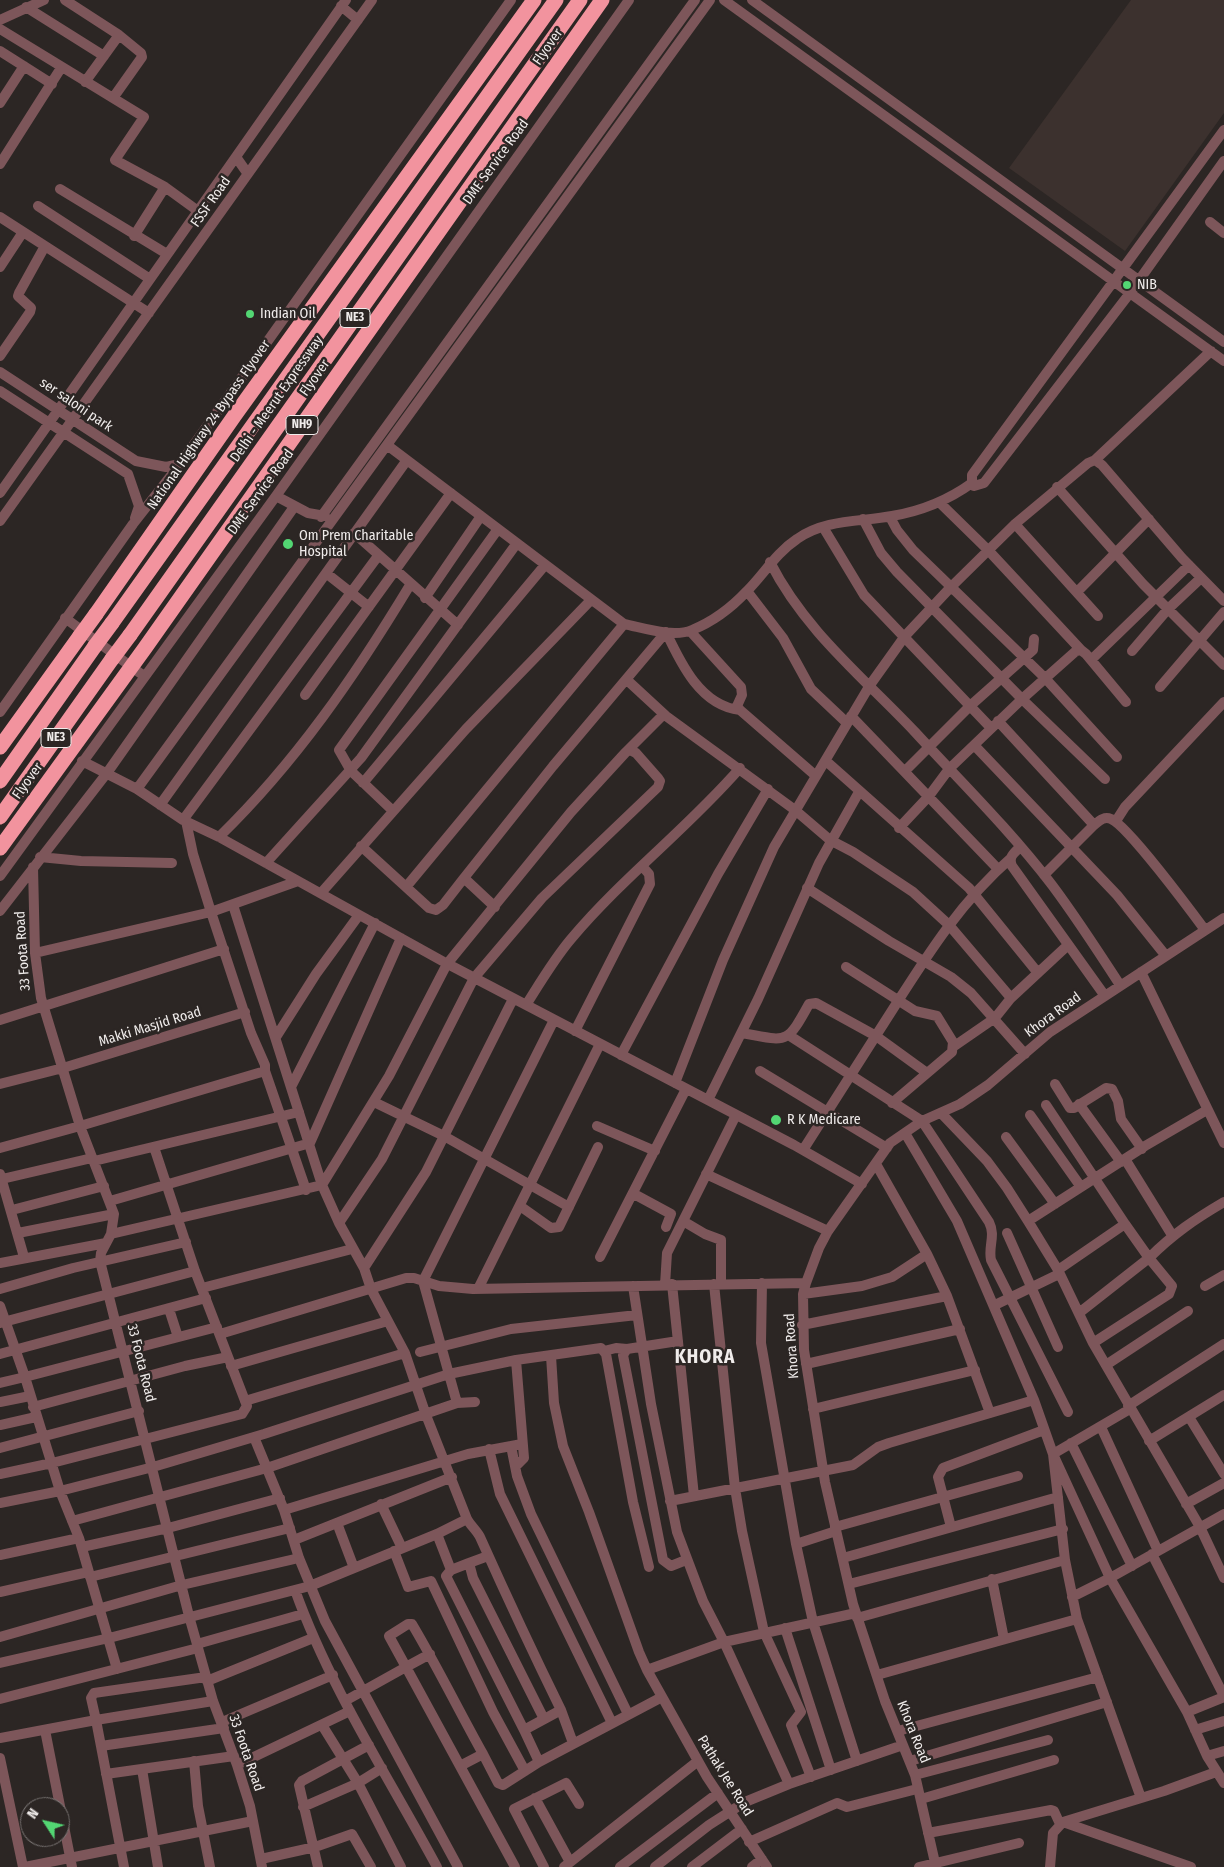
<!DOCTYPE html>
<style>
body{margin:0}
#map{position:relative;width:1224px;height:1867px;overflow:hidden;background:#2c2624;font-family:"Fira Sans Condensed",sans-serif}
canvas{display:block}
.north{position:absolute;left:20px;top:1797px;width:50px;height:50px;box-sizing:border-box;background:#2c2624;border:1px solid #7a7574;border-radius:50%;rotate:305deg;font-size:14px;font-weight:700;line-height:20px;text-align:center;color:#f0eceb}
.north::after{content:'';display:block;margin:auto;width:18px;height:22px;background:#53d673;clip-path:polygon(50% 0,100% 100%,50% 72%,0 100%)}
</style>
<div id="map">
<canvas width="1224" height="1867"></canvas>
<div class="north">N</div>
</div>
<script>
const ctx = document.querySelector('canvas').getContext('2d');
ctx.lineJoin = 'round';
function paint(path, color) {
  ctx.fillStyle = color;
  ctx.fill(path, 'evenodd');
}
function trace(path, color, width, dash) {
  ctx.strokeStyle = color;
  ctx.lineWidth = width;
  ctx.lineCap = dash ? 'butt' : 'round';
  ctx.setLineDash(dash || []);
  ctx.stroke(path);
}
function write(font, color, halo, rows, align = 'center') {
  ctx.font = font + ' "Fira Sans Condensed",sans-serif';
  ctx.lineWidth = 5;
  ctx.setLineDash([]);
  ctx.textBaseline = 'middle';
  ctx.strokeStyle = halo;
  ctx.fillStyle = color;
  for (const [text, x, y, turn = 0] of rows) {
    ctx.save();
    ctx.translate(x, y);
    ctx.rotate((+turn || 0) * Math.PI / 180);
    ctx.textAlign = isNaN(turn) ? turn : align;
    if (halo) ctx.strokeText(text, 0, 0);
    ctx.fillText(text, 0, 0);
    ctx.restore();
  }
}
paint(new Path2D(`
 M 1131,0 L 1224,0 L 1224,113 L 1125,251 L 1009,168 Z`), '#3c312e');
trace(new Path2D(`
 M 65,0 L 119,35 L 141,53 L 142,57 L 113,98
 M 724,0 L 1224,361
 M 752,0 L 1224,342
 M 341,6 L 358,20
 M 26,7 L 104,56
 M 0,20 L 44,0
 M 0,29 L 144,117 L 115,160 L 165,187 L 198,211
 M 0,51 L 52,84
 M 85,82 L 119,35
 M 0,103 L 24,66
 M 1224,130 L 972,475 L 972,483 L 974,486 L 984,483 L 1130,293 L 1224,161
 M 236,157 L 248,174
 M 0,164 L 61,68
 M 60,189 L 167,254
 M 38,206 L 150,279
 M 0,217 L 149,313
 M 1210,222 L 1224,233
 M 134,236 L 165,187
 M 0,267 L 23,232
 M 0,356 L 30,312 L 31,308 L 18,296 L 19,293 L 45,246
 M 0,372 L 136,461 L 166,467 L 180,464
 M 0,391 L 128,474 L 139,506 L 135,518
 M 387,445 L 624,624 C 644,628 673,638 692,630 C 712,622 732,607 747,591 C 764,574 776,553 797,539 C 825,519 860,522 892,516 C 922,511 947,501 972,483
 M 1095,460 L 1102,465 L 1182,558 L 1224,601
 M 1057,487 L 1143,584 L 1224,665
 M 0,493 L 346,0
 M 276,496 L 308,513 L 325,516
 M 939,502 L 988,550 L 1081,650
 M 321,517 L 695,0
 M 890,517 L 897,530 L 913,550 L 1045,678 L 1117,757
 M 863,519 L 881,553 L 897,572 L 1022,699 L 1105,779
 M 0,521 L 372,0
 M 1015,524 L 1098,616
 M 823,527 L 864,595 L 991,728
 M 354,533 L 458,625
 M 770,562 C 805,631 863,677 915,732 C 961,782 1010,830 1052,885 C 1076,917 1098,951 1120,985
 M 326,573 L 369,607
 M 747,591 L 783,638 L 811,689 L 847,723
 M 1077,592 L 1149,519
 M 425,598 L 481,516
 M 65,618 L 144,676
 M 690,631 L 741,687 L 742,695 L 737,706 L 740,710 L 816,776
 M 1132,651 L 1168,609 L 1201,578
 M 1091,660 L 1189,565
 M 627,680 L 666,716 L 795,810 L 830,840 L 853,852 L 913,892 L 949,925 L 1011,998
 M 1160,687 L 1224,612
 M 305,695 L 451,493
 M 0,712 L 133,524 L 180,464 L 511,0
 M 851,716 L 998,869
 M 998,721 L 1094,825
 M 974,745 L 1117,895 L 1166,956
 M 626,752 L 664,714
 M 82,761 L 137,789 L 183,820 L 219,837 L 444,962 L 794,1145 L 862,1184
 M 826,761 L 969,888 L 1038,973
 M 905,771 L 970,706 L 1033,650 L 1034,639
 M 363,783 L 545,565
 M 137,789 L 710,0
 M 160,805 L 407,460
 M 392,810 L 351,771 L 339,750 L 498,529
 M 183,820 L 378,556
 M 186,821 L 193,854 L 211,912 L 251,1033 L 265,1065 L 265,1071 L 306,1190
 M 1116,821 L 1125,807 L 1224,702
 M 899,828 L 929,796 L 949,769 L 1022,699 L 1076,651 L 1081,650 L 1086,654 L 1126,702
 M 219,837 C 296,762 355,676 410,585
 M 361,846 L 429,908 L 436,910 L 443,905 L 464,878
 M 1020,847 C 1014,853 1008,857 1012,866 L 1105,996
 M 40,857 L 81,861 L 172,863
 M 266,863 L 361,758 L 517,543
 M 33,867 L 35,953 L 41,998 L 80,1126 L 114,1214 L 111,1234 L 101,1253 L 100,1261 L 189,1616 L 213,1701 L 237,1765 L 250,1806 L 262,1867
 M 1044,875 L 1094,825 C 1099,821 1104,816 1111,819 C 1127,825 1191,911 1205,930
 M 0,876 L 276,496 L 629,0
 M 406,887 L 624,624
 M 807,888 L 889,941 L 951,977 L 971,993 L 1025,1054
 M 321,893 L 466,729 L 591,600
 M 233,905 L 322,1185 L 339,1223 L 364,1268 L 371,1289 L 405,1353 L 245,1401
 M 495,907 L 464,878 L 553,766 L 666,632 C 681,664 701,706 740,710
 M 0,911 L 107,773 L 294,507
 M 35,953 L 211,912 L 298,881
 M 846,967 L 915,1011 L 937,1016 L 953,1042 L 952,1052 L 892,1103
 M 1141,972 L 1224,1143
 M 526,1005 C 540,983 554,959 571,939 C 623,877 687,829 740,768
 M 0,1020 L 224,949
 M 575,1031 L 650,884 L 649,874 L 642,866
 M 742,1033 C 787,1041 786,1046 809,1004 L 816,1003 L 876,1036 L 927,1073
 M 790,1036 L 922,1121 L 989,1222 C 996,1236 988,1246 991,1260 L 1068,1412
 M 276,1037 L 316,974 L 359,915
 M 953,1047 L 995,1018 L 1011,998 L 1068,945
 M 621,1055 L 718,874 L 768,789
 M 760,1071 L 887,1148
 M 675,1083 L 723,960 L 774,847 L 870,685 L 905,636 L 950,588 L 1015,524 L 1088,463 L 1095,460 L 1211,351
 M 0,1084 L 63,1068 L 245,1012
 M 1055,1084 L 1070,1108 L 1074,1108 L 1106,1088 L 1112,1089 L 1118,1101 L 1121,1119 L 1142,1149
 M 291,1087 L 375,923
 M 708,1100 L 758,999 L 819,863 L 859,792
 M 374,1102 L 444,1136 L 569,1207
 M 1079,1104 L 1121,1162
 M 1046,1105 L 1125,1224
 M 941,1113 L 987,1161 L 1007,1188 L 1028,1221 L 1058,1270 L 1093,1343 L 1200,1527 L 1224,1578
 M 1030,1115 L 1081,1187
 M 597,1126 L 655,1151
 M 905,1133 L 957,1221 L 1034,1400 L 1053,1454 L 1065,1560 L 1077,1619 L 1141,1798
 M 1006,1137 L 1055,1204
 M 0,1148 L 80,1126 L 265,1071
 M 803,1150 C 827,1112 851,1075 875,1037 C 916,974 953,908 1011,858
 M 1125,1159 L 1172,1235
 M 94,1161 L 299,1112
 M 876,1164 L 927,1254 L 947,1296 L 990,1413
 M 0,1174 L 24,1257
 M 706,1174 L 828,1231
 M 2,1179 L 92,1158
 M 634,1194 L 671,1214 L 666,1227
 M 110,1201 L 310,1143 L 401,938
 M 520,1206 L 551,1228 L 559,1227 L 598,1147
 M 12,1210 L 104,1186
 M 683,1221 L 705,1234 L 721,1240 L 721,1284
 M 1028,1221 L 1145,1146 L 1207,1110
 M 18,1233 L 114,1214
 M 1007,1233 L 1058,1347
 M 111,1234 L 322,1185 L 389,1076 L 447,964 L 571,812 L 626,752 L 630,750 L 636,753 L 658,778 L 660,781 L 658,787 L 542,898 L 474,978 L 382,1159 L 339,1223
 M 600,1257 L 686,1089
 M 0,1263 L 106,1243
 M 364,1268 L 426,1172 L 513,999
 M 1058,1270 L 1125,1224 L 1149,1258 C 1173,1234 1195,1219 1224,1202
 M 762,1283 L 761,1343 L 796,1544 L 813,1622 L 857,1761
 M 672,1284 L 694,1496
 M 714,1284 L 735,1488 L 742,1531 L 764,1632 L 801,1712 L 791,1725 L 811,1777
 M 665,1285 L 667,1253 L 736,1115
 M 633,1286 L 651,1404 L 677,1532 L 703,1601 L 724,1642 L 789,1784
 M 1205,1286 L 1224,1275
 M 202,1288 L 352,1249
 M 0,1289 L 73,1268 L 186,1242
 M 478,1289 L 600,1044
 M 803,1294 L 862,1286 L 892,1277 L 927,1254
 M 995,1305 L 1059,1274
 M 0,1306 L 25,1377 L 0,1383
 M 169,1309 L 178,1337
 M 1079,1313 L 1149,1258 L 1172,1286 L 1169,1294 L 1093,1343
 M 0,1323 L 195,1271
 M 802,1325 L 947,1296
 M 220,1334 L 406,1278 L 414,1278 L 439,1286 L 473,1289 L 806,1283
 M 678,1341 L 627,1349 L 623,1355 L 663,1560 L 671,1566 L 686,1560
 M 604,1351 L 616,1348 L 627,1349
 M 420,1352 L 511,1329 L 637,1315
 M 405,1353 L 426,1415 L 467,1519 C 471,1526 477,1531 480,1537 C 506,1595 533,1653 561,1710
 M 0,1354 L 206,1298
 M 551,1356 L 554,1403 L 563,1446 L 589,1512 L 639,1652 L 647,1670 L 707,1777 L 767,1867
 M 806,1364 L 960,1329
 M 1106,1365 L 1188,1311
 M 231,1366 L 388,1321
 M 0,1402 L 30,1396
 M 457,1403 L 475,1402
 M 1128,1406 L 1224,1344
 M 33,1407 L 185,1366 L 228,1357
 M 813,1409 L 975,1370
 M 1130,1409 L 1053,1454 L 1110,1578 L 1187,1712 L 1207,1756 L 1224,1783
 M 1189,1417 L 1224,1474
 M 0,1425 L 36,1417
 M 1101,1427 L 1158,1551
 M 254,1437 L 284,1510 L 468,1454 L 522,1444
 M 1149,1441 L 1224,1395
 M 1071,1443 L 1132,1566
 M 511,1446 L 517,1476 L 531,1514 L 628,1714
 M 0,1448 L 139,1411
 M 489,1449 L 500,1494 L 612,1723
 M 516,1466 L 524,1458 L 516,1360
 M 0,1474 L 52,1463 L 242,1414 L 247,1406 L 195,1271 L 154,1147
 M 670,1501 L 853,1465 L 878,1447 L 889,1443 L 1034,1400
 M 0,1503 L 60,1491 L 153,1467 L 264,1434 L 449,1374 L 516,1360 L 601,1348 L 606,1354 L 633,1502 L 649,1567
 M 381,1504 L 402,1548
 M 1186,1504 L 1224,1483
 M 284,1510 L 299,1558 L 325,1621 L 458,1867
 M 72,1521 L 267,1468 L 457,1403 L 423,1281 L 554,1020
 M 337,1523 L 354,1568
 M 835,1527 L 1018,1476
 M 951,1527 L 938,1477 L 943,1468 L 1044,1430
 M 437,1534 L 451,1570 L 446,1576 L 524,1730
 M 294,1540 L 452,1477
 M 796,1544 L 836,1531
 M 82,1547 L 168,1528 L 280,1498
 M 394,1551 L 408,1587 L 431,1581 L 493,1712 L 525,1771
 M 1152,1554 L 1224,1696
 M 0,1555 L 79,1538
 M 843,1558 L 1058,1497
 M 469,1563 L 488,1556
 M 451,1570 L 469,1563 L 473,1578 L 544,1719
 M 90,1577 L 290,1528
 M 992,1579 L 1004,1639
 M 849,1584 L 1063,1529
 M 295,1590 C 330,1688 388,1776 437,1867
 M 0,1592 L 88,1572
 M 1072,1597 L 1110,1578 L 1224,1514
 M 857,1618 L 1065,1560
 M 785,1628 L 831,1770
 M 0,1637 L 182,1585 L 299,1558
 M 197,1644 L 303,1614
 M 430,1654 L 406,1667 L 389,1636 L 408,1624 L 412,1624 C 437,1666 459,1711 483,1754
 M 0,1663 L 109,1638 L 310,1586 L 437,1534 L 467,1519
 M 117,1669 L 79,1538 L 60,1491 L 25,1377 L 217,1327
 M 647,1670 L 724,1642 L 856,1613
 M 877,1675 L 1077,1619
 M 207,1681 L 313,1638
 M 0,1699 L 198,1648
 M 345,1701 L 406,1667 L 515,1867
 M 1187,1712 L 1224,1697
 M 222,1722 L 333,1675
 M 322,1725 L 358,1783 L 401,1867
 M 45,1730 L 72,1867
 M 1195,1730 L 1224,1721
 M 898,1731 L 1098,1677
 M 0,1738 L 96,1720 L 91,1698 L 94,1693 L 206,1677
 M 101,1746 L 224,1728
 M 1207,1756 L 1224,1751
 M 0,1758 L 23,1867
 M 194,1761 L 198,1806 L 210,1867
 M 910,1761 L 1107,1702
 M 539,1762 L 524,1730 L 561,1710 L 573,1743
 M 237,1765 L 350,1711
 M 460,1766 L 483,1754 L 498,1783 L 503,1785 L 539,1762 L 662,1697
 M 142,1769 L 158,1867
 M 106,1774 L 234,1756
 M 915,1775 L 1048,1740
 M 535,1798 L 570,1862
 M 921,1799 L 1054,1760
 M 303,1807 L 358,1783 L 382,1768
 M 1063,1822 L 1164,1791 L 1216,1772
 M 928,1833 L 1051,1810 L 1054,1811 L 1060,1824
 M 749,1842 L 837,1803 L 847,1807 L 917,1789
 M 261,1859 L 315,1847 L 352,1834 L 371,1867
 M 25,1867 L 253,1821
 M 124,1867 L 96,1720 L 213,1701
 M 318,1867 L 299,1785 L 302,1781 L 369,1745
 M 544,1867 L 514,1809 L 566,1783 L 579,1804
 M 564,1867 L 698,1761
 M 620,1867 L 718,1793
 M 655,1867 L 709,1825 L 745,1802 L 789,1784 L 903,1745
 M 692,1867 L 742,1829
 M 752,1867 L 762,1859
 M 919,1867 L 1019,1843
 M 936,1867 L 915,1775 L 885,1701 L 853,1604 L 825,1482 L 804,1350 L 803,1294 L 806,1283 L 819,1248 L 828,1231 L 890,1143 L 922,1121 L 960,1104 L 988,1085 L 1050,1032 L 1224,918
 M 1050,1867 L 1053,1833 L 1063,1822 L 1191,1867`), '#7d565a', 10);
trace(new Path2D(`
 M 96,614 L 235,415 L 534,0
 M 112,623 L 556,0
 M 130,635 L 580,0
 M 0,747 L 80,636
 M 0,781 L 95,646
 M 0,817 L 112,659`), '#f2939e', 15);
trace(new Path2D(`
 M 80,636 L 96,614
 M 95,646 L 112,623
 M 112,659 L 130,635
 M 0,848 L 145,648 L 602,0`), '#f2939e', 15);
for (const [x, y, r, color] of [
 [1127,285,5,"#53d673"],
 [250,314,5,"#53d673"],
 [288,544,6,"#53d673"],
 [776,1120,6,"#53d673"]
]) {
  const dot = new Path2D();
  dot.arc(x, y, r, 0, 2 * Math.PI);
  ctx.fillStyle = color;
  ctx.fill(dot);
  trace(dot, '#2c2624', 2);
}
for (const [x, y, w] of [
 [355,318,30],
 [302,425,32],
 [56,738,30]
]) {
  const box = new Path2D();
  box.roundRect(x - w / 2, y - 9.5, w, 19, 4);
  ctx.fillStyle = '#2c2624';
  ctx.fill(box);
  trace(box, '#f0eceb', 1);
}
write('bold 12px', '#f0eceb', null, [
 ["NE3",355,318],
 ["NH9",302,425],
 ["NE3",56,738]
]);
write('14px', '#f0eceb', '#2c2624', [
 ["Flyover",548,47,-55],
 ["DME Service Road",496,162,-54],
 ["FSSF Road",211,202,-55],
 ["Flyover",315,378,-55],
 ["Delhi - Meerut Expressway",277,399,-55],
 ["ser saloni park",76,405,34],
 ["National Highway 24 Bypass Flyover",209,425,-55],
 ["DME Service Road",261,492,-54],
 ["Flyover",28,781,-54],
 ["33 Foota Road",23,951,-94],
 ["Khora Road",1053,1015,-36],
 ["Makki Masjid Road",150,1027,-17],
 ["Khora Road",792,1346,-94],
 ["33 Foota Road",141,1363,76],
 ["Khora Road",913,1732,68],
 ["33 Foota Road",246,1753,71],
 ["Pathak Jee Road",725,1776,58]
]);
write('14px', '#f0eceb', '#2c2624', [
 ["NIB",1137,285],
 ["Indian Oil",260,314],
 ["Om Prem Charitable",299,536],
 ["Hospital",299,552],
 ["R K Medicare",787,1120]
], 'left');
ctx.letterSpacing = '1px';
write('bold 19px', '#f0eceb', '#2c2624', [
 ["KHORA",705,1358]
]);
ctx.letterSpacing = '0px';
</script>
